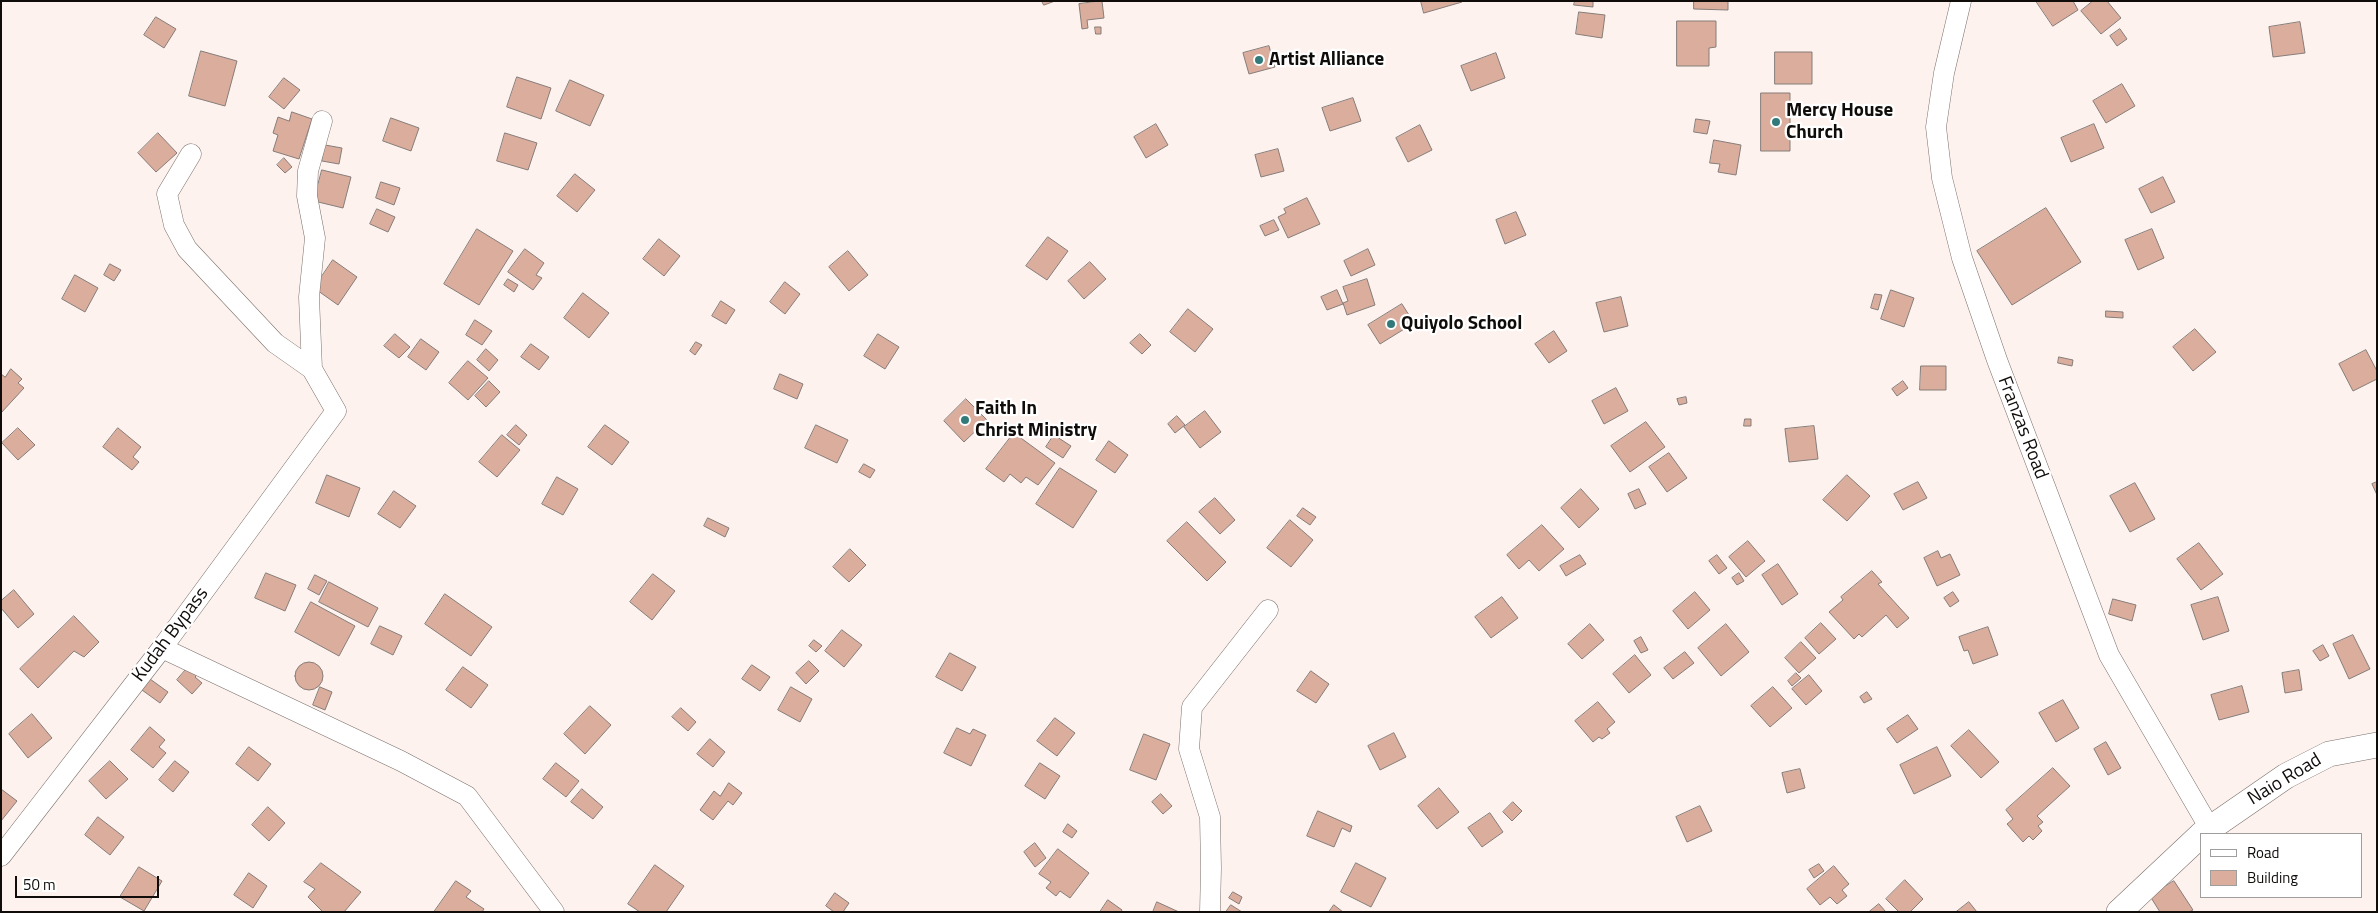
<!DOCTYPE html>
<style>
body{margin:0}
#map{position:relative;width:2378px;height:913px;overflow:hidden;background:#fdf2ee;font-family:"Titillium Web",sans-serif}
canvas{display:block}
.frame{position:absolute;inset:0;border:2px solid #0f0c0a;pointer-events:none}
.legend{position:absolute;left:2200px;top:833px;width:162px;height:65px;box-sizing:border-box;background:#fff;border:1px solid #9f9e9d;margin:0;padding:6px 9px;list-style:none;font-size:15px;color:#0f0c0a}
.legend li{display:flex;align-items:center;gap:10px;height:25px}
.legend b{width:25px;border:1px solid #9f9e9d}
.scale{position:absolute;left:15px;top:876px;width:144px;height:22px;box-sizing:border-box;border:2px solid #0f0c0a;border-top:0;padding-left:6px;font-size:15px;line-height:18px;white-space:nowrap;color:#0f0c0a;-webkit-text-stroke:4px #fff;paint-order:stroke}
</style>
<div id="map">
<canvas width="2378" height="913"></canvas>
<div class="frame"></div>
<ul class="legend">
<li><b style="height:6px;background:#fff"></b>Road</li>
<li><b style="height:14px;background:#daad9d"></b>Building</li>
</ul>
<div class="scale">50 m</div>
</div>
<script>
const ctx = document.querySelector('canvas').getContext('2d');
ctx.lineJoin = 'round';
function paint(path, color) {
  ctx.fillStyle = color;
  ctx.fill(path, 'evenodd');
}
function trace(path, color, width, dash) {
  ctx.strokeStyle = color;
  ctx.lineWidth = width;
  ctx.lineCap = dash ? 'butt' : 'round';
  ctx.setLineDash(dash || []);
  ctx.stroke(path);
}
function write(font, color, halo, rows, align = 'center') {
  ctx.font = font + ' "Titillium Web",sans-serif';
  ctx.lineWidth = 4.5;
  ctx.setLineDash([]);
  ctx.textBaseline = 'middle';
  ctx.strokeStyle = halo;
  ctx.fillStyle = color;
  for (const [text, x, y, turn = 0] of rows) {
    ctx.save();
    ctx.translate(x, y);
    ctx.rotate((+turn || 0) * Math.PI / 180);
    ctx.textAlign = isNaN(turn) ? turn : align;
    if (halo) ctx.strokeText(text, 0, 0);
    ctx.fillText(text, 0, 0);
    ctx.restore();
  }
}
const building = new Path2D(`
 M 1042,1 L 1055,1 L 1044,5 Z
 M 1102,1 L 1104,18 L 1087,20 L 1088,28 L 1082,29 L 1079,4 Z
 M 1421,1 L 1461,1 L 1462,2 L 1424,13 Z
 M 1575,1 L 1593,1 L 1593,7 L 1574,5 Z
 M 1694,1 L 1728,1 L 1728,10 L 1694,9 Z
 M 2036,1 L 2073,1 L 2078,10 L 2053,26 Z
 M 2093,1 L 2107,1 L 2121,18 L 2101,34 L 2081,11 Z
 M 1579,12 L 1605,15 L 1602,38 L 1576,34 Z
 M 156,17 L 176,29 L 164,48 L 144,35 Z
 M 1677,21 L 1716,21 L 1716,47 L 1709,48 L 1709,66 L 1677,66 Z
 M 2300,22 L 2305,53 L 2273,57 L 2269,27 Z
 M 1095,27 L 1101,27 L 1101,34 L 1096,34 Z
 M 2120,29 L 2127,39 L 2117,46 L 2110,36 Z
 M 1269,46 L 1275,67 L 1249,74 L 1243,53 Z
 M 201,51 L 237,61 L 225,106 L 189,96 Z
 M 1775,52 L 1812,52 L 1812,84 L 1775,84 Z
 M 1496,53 L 1505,78 L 1471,91 L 1461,66 Z
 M 517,77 L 551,88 L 541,119 L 507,107 Z
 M 284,78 L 300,90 L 284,109 L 269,97 Z
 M 570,80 L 604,95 L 590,126 L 556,111 Z
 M 2122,84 L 2135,106 L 2106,123 L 2093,101 Z
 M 1761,93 L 1790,93 L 1790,151 L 1761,151 Z
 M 1353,98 L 1361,121 L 1330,131 L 1322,108 Z
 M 292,112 L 312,119 L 299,159 L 273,151 L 278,135 L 273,133 L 278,117 L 289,121 Z
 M 391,118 L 419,128 L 411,151 L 383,141 Z
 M 1696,119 L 1710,121 L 1707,134 L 1694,132 Z
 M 1156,124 L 1168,145 L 1146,158 L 1134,137 Z
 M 2094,124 L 2104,148 L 2071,162 L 2061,138 Z
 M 1420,125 L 1432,150 L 1408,162 L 1396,138 Z
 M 158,133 L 177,153 L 156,172 L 138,153 Z
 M 505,133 L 537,143 L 528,170 L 497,161 Z
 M 1714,140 L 1741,145 L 1736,175 L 1718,172 L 1720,164 L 1710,163 Z
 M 325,145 L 342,148 L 339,164 L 322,161 Z
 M 1278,149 L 1284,171 L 1261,177 L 1255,155 Z
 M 284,158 L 292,167 L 285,173 L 277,165 Z
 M 322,170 L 351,177 L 343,208 L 314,201 Z
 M 575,174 L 595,190 L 577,212 L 557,196 Z
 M 2163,177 L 2175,202 L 2151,213 L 2139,189 Z
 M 381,182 L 400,188 L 394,205 L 376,198 Z
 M 1307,198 L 1320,224 L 1288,238 L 1278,217 L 1286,213 L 1284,209 Z
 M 2046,208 L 2081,262 L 2012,305 L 1977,251 Z
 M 377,209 L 395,217 L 388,232 L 370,224 Z
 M 1516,212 L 1526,235 L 1505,244 L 1496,220 Z
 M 1274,220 L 1279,230 L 1265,236 L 1260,226 Z
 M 477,229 L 513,251 L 479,305 L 444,284 Z
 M 2152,229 L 2164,258 L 2138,270 L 2125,240 Z
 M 1048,237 L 1068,251 L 1047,280 L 1026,266 Z
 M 659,239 L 680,256 L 664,276 L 643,259 Z
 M 525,249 L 544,263 L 536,275 L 542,278 L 533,290 L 508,272 Z
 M 1368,249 L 1375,265 L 1351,276 L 1344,261 Z
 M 848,251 L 868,275 L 849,291 L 829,267 Z
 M 333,260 L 357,277 L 338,305 L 314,288 Z
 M 1090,262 L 1106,279 L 1084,299 L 1068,281 Z
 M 110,264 L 121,270 L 114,281 L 104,275 Z
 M 75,275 L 98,288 L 85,312 L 62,299 Z
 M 508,279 L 518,285 L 514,292 L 504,285 Z
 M 1367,279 L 1375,305 L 1347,315 L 1343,303 L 1348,301 L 1343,287 Z
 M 785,282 L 800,294 L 785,314 L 770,302 Z
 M 1337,290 L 1343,304 L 1327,310 L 1321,297 Z
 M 1891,290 L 1914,298 L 1904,327 L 1881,319 Z
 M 583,293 L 609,313 L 589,338 L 564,318 Z
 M 1875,294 L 1882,295 L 1878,310 L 1871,308 Z
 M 1621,297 L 1628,326 L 1604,332 L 1596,303 Z
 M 721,301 L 735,310 L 726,324 L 712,316 Z
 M 1402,304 L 1414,323 L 1380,344 L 1368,325 Z
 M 1188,309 L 1213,329 L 1195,352 L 1170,332 Z
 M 2106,311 L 2123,312 L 2123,318 L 2106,317 Z
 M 475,320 L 492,331 L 482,345 L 466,335 Z
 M 2195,329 L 2216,352 L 2193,371 L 2173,347 Z
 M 1554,331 L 1567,351 L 1549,363 L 1535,344 Z
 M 395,334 L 410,347 L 399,358 L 384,346 Z
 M 878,334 L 899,347 L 885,369 L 864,356 Z
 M 1140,334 L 1151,345 L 1142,354 L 1130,343 Z
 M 421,339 L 439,352 L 426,370 L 408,357 Z
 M 696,342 L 702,345 L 695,355 L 690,351 Z
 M 531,344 L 549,357 L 539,370 L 521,357 Z
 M 486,349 L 498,360 L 489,371 L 477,360 Z
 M 2366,350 L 2377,371 L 2377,379 L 2353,391 L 2339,364 Z
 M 2059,357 L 2073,360 L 2072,366 L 2058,363 Z
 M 468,361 L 488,378 L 468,400 L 449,383 Z
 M 1921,366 L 1946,366 L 1946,390 L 1920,390 Z
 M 11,369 L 22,379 L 18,383 L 24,388 L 1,413 L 1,374 L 5,377 Z
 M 780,374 L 803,384 L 797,399 L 774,389 Z
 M 489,381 L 500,392 L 486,407 L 475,396 Z
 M 1903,381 L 1908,388 L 1897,396 L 1892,389 Z
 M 1616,388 L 1628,411 L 1604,424 L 1592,401 Z
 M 1686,397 L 1687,403 L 1679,405 L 1677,399 Z
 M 966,399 L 987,420 L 964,442 L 944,421 Z
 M 1205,411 L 1221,432 L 1200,448 L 1184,427 Z
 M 1177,416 L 1185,425 L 1175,433 L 1168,424 Z
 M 1745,419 L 1751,419 L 1751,426 L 1744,426 Z
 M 1646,422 L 1665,447 L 1630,472 L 1611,446 Z
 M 516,425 L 527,435 L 519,445 L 507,435 Z
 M 605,425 L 629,442 L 612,465 L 588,447 Z
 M 816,425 L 848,440 L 837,463 L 805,448 Z
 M 1814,426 L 1818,459 L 1789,462 L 1785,429 Z
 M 18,428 L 35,445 L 18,460 L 2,443 Z
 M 118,428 L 141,447 L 133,457 L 139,462 L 132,470 L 103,447 Z
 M 1014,433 L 1055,463 L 1038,485 L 1026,477 L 1021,483 L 1010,474 L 1004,482 L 986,469 Z
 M 502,435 L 520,450 L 497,477 L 479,462 Z
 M 1054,435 L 1071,446 L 1063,458 L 1046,447 Z
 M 1109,441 L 1128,455 L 1115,473 L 1096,460 Z
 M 1669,453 L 1687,478 L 1667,492 L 1649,467 Z
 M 864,464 L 875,470 L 870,478 L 859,472 Z
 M 1060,468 L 1097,491 L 1073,528 L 1036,504 Z
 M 327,475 L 360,488 L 349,517 L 316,503 Z
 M 1847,475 L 1870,496 L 1847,521 L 1823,500 Z
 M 557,477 L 578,489 L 563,515 L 542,504 Z
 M 1918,482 L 1927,498 L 1903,510 L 1894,494 Z
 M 2377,482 L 2377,495 L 2372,484 Z
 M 2135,483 L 2155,519 L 2130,532 L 2110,496 Z
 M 1581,489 L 1599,509 L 1579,528 L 1561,508 Z
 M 1639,489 L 1646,504 L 1635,509 L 1628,494 Z
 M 394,491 L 416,506 L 400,528 L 378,514 Z
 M 1215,498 L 1235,520 L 1220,534 L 1199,512 Z
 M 1303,508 L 1316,517 L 1310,525 L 1297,516 Z
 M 708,518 L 729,528 L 725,537 L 704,526 Z
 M 1290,520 L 1313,540 L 1291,567 L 1267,548 Z
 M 1187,522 L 1226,562 L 1207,581 L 1167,541 Z
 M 1542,525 L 1564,549 L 1539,571 L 1529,560 L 1519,569 L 1507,555 Z
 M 1748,541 L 1765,561 L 1746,577 L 1729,557 Z
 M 2199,543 L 2223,574 L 2201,590 L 2177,559 Z
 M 850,549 L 866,565 L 849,582 L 833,567 Z
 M 1938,551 L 1941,558 L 1950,554 L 1960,575 L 1937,586 L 1924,558 Z
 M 1580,555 L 1586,564 L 1566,576 L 1560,566 Z
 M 1717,555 L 1727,568 L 1719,574 L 1709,561 Z
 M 1778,564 L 1798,594 L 1782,605 L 1762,575 Z
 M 1872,571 L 1882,582 L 1878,584 L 1909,618 L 1897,628 L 1886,615 L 1862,637 L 1859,634 L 1854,639 L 1829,612 L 1843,600 L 1841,597 Z
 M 266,573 L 296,585 L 285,611 L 255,598 Z
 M 1739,573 L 1744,581 L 1737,585 L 1732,578 Z
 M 653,574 L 675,591 L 652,620 L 630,602 Z
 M 315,575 L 327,581 L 319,595 L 308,589 Z
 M 329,582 L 378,608 L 368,627 L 319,602 Z
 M 14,590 L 34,614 L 18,628 L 1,608 L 1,601 Z
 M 1695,592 L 1710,610 L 1688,629 L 1673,611 Z
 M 1953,592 L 1959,601 L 1950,607 L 1944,598 Z
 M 445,594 L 492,627 L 471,656 L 425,624 Z
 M 1502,597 L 1518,618 L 1491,638 L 1475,617 Z
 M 2218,597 L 2229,631 L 2203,640 L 2191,605 Z
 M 2113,599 L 2136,605 L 2132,621 L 2109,614 Z
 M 311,602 L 355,626 L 339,656 L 295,632 Z
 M 74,616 L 99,642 L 84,657 L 74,651 L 38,688 L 20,669 Z
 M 1821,623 L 1836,639 L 1819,654 L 1805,638 Z
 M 1590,624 L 1604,640 L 1582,659 L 1568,644 Z
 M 1726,624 L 1749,652 L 1721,676 L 1698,648 Z
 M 380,626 L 402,636 L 393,655 L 371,644 Z
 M 1988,627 L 1998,655 L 1973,664 L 1968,650 L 1964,651 L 1959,637 Z
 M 842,630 L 862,645 L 844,667 L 825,651 Z
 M 2353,635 L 2370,669 L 2349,679 L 2333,644 Z
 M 1641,637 L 1648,650 L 1641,653 L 1634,641 Z
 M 814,640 L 822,646 L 816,652 L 809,646 Z
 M 1801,642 L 1816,658 L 1799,673 L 1785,658 Z
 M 2323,645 L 2329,656 L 2320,661 L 2313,651 Z
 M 1685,652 L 1694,663 L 1673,679 L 1664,668 Z
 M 950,653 L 976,667 L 962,691 L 936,677 Z
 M 1635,655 L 1651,675 L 1629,693 L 1613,674 Z
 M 809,661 L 819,671 L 806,684 L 796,673 Z
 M295 676a14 14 0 1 1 28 0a14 14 0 1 1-28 0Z
 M 752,665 L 770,677 L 760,691 L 742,679 Z
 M 189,666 L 198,674 L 195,677 L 202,683 L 192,694 L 177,680 Z
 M 463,667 L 488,685 L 471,708 L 446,690 Z
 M 2299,670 L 2302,690 L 2285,693 L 2282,673 Z
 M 1311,671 L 1329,684 L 1316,703 L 1297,691 Z
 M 1796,673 L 1801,678 L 1792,686 L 1788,681 Z
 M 1809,675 L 1822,691 L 1806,705 L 1792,689 Z
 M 150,679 L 168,692 L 160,703 L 142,690 Z
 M 2242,686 L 2249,712 L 2219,720 L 2211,695 Z
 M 320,687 L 332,692 L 325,710 L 313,705 Z
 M 791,687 L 812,699 L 800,722 L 778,710 Z
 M 1773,687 L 1792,708 L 1770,727 L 1751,706 Z
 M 1867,692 L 1872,699 L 1864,703 L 1860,697 Z
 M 2063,700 L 2079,728 L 2056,742 L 2039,713 Z
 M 1598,702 L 1615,722 L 1607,729 L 1610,733 L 1602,739 L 1599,737 L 1593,742 L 1575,721 Z
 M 590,706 L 611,725 L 585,754 L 564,734 Z
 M 681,708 L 696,722 L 688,731 L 672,717 Z
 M 32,714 L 52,738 L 28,758 L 9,734 Z
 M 1908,715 L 1918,729 L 1897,743 L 1887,729 Z
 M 1055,718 L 1075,733 L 1057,756 L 1037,741 Z
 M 150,727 L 165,740 L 159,747 L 166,753 L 153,768 L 131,750 Z
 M 957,728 L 970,734 L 973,729 L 986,735 L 971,766 L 944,753 Z
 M 1969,730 L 1999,762 L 1981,778 L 1951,746 Z
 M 1394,733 L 1406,757 L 1380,770 L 1368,746 Z
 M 1144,734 L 1170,744 L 1156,780 L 1130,770 Z
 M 710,739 L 725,752 L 713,767 L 697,754 Z
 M 2106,742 L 2121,768 L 2108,775 L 2094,749 Z
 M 249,747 L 271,764 L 258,781 L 236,764 Z
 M 1937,747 L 1951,776 L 1914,794 L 1900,765 Z
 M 110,761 L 128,779 L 106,799 L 89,781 Z
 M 175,761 L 189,772 L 173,792 L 159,780 Z
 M 556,763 L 579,781 L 566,797 L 543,779 Z
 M 1040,763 L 1060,776 L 1045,799 L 1025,786 Z
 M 2053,768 L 2070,786 L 2037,816 L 2043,822 L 2038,826 L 2042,831 L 2033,840 L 2029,836 L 2023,842 L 2007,824 L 2013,819 L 2006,810 Z
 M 1800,769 L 1805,788 L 1787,793 L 1782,773 Z
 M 729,783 L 742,793 L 733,805 L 728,801 L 713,820 L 700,810 L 714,791 L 720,796 Z
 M 1439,788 L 1459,812 L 1437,829 L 1418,806 Z
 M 1,789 L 17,801 L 1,821 Z
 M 582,789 L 603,807 L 593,819 L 571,802 Z
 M 1161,794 L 1172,806 L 1163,814 L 1152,802 Z
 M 1513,802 L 1522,811 L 1512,821 L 1503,812 Z
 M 1700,806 L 1712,831 L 1687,842 L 1676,817 Z
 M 268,807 L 285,823 L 269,841 L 252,825 Z
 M 1318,811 L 1352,826 L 1350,832 L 1342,828 L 1334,847 L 1307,836 Z
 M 1490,813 L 1503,832 L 1482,847 L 1468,828 Z
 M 98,817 L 124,837 L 110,855 L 85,835 Z
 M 1068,824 L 1077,831 L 1072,838 L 1063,832 Z
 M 1035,843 L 1046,858 L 1035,867 L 1024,852 Z
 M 1058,849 L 1089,873 L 1070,898 L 1060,891 L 1056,896 L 1046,888 L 1051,882 L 1039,874 Z
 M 321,863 L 361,892 L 344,912 L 323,912 L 308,897 L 315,889 L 304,882 Z
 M 1356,863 L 1386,878 L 1371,907 L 1341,892 Z
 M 1819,864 L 1824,871 L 1814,878 L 1809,870 Z
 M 655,865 L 684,886 L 666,912 L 640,912 L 628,904 Z
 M 1834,866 L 1849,884 L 1842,890 L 1847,896 L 1837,904 L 1830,897 L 1820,905 L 1807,889 Z
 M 139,867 L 162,881 L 144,911 L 120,897 Z
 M 249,873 L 267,886 L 253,908 L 234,895 Z
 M 1905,880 L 1923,899 L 1910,912 L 1899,912 L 1886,899 Z
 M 456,881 L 471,891 L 466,897 L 484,909 L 482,912 L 434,912 Z
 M 2174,881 L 2193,910 L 2189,912 L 2160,912 L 2150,896 Z
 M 1233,892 L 1242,897 L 1239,904 L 1229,898 Z
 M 835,893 L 849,903 L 843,912 L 834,912 L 826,906 Z
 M 1108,900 L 1122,910 L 1121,912 L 1100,912 Z
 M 1157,902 L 1179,912 L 1153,912 Z
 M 1969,902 L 1977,912 L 1956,912 Z
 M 1879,904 L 1886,912 L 1869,912 Z
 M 1231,905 L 1242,912 L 1226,912 Z
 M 1334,905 L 1343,912 L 1329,912 Z`);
paint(building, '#daad9d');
trace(building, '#867c79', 1);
const minor = new Path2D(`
 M 1961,1 L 1944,73 L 1936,127 L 1942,178 L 1962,258 L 1997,360 L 2109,655 L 2209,827
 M 312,369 L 309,297 L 315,238 L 307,196 L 308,171 L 322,121
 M 162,648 L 401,761 L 467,796 L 554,912
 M 1,856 L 162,648 L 336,411 L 312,369 L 275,343 L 187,249 L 174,225 L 167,194 L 191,154
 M 1210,912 L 1211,868 L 1210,817 L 1189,749 L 1192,707 L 1268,610`);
const tertiary = new Path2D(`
 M 2202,834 L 2286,776 L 2329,754 L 2377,745
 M 2119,912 L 2202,834`);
trace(minor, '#79706c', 21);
trace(tertiary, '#79706c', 26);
trace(minor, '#fff', 20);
trace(tertiary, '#fff', 25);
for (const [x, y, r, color] of [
 [1259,60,5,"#317a79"],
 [1776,122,5,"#317a79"],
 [1391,324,5,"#317a79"],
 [965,420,5,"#317a79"]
]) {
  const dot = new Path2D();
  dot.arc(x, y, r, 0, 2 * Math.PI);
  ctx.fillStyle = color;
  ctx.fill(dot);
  trace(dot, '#fff', 2);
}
write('bold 19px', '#0f0c0a', '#fff', [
 ["Artist Alliance",1269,60],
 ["Mercy House",1786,111],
 ["Church",1786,133],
 ["Quiyolo School",1401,324],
 ["Faith In",975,409],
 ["Christ Ministry",975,431]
], 'left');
write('19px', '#0f0c0a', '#fff', [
 ["Franzas Road",2022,428,69],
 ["Kudah Bypass",171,635,-53],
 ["Naio Road",2285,780,-31]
]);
</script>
